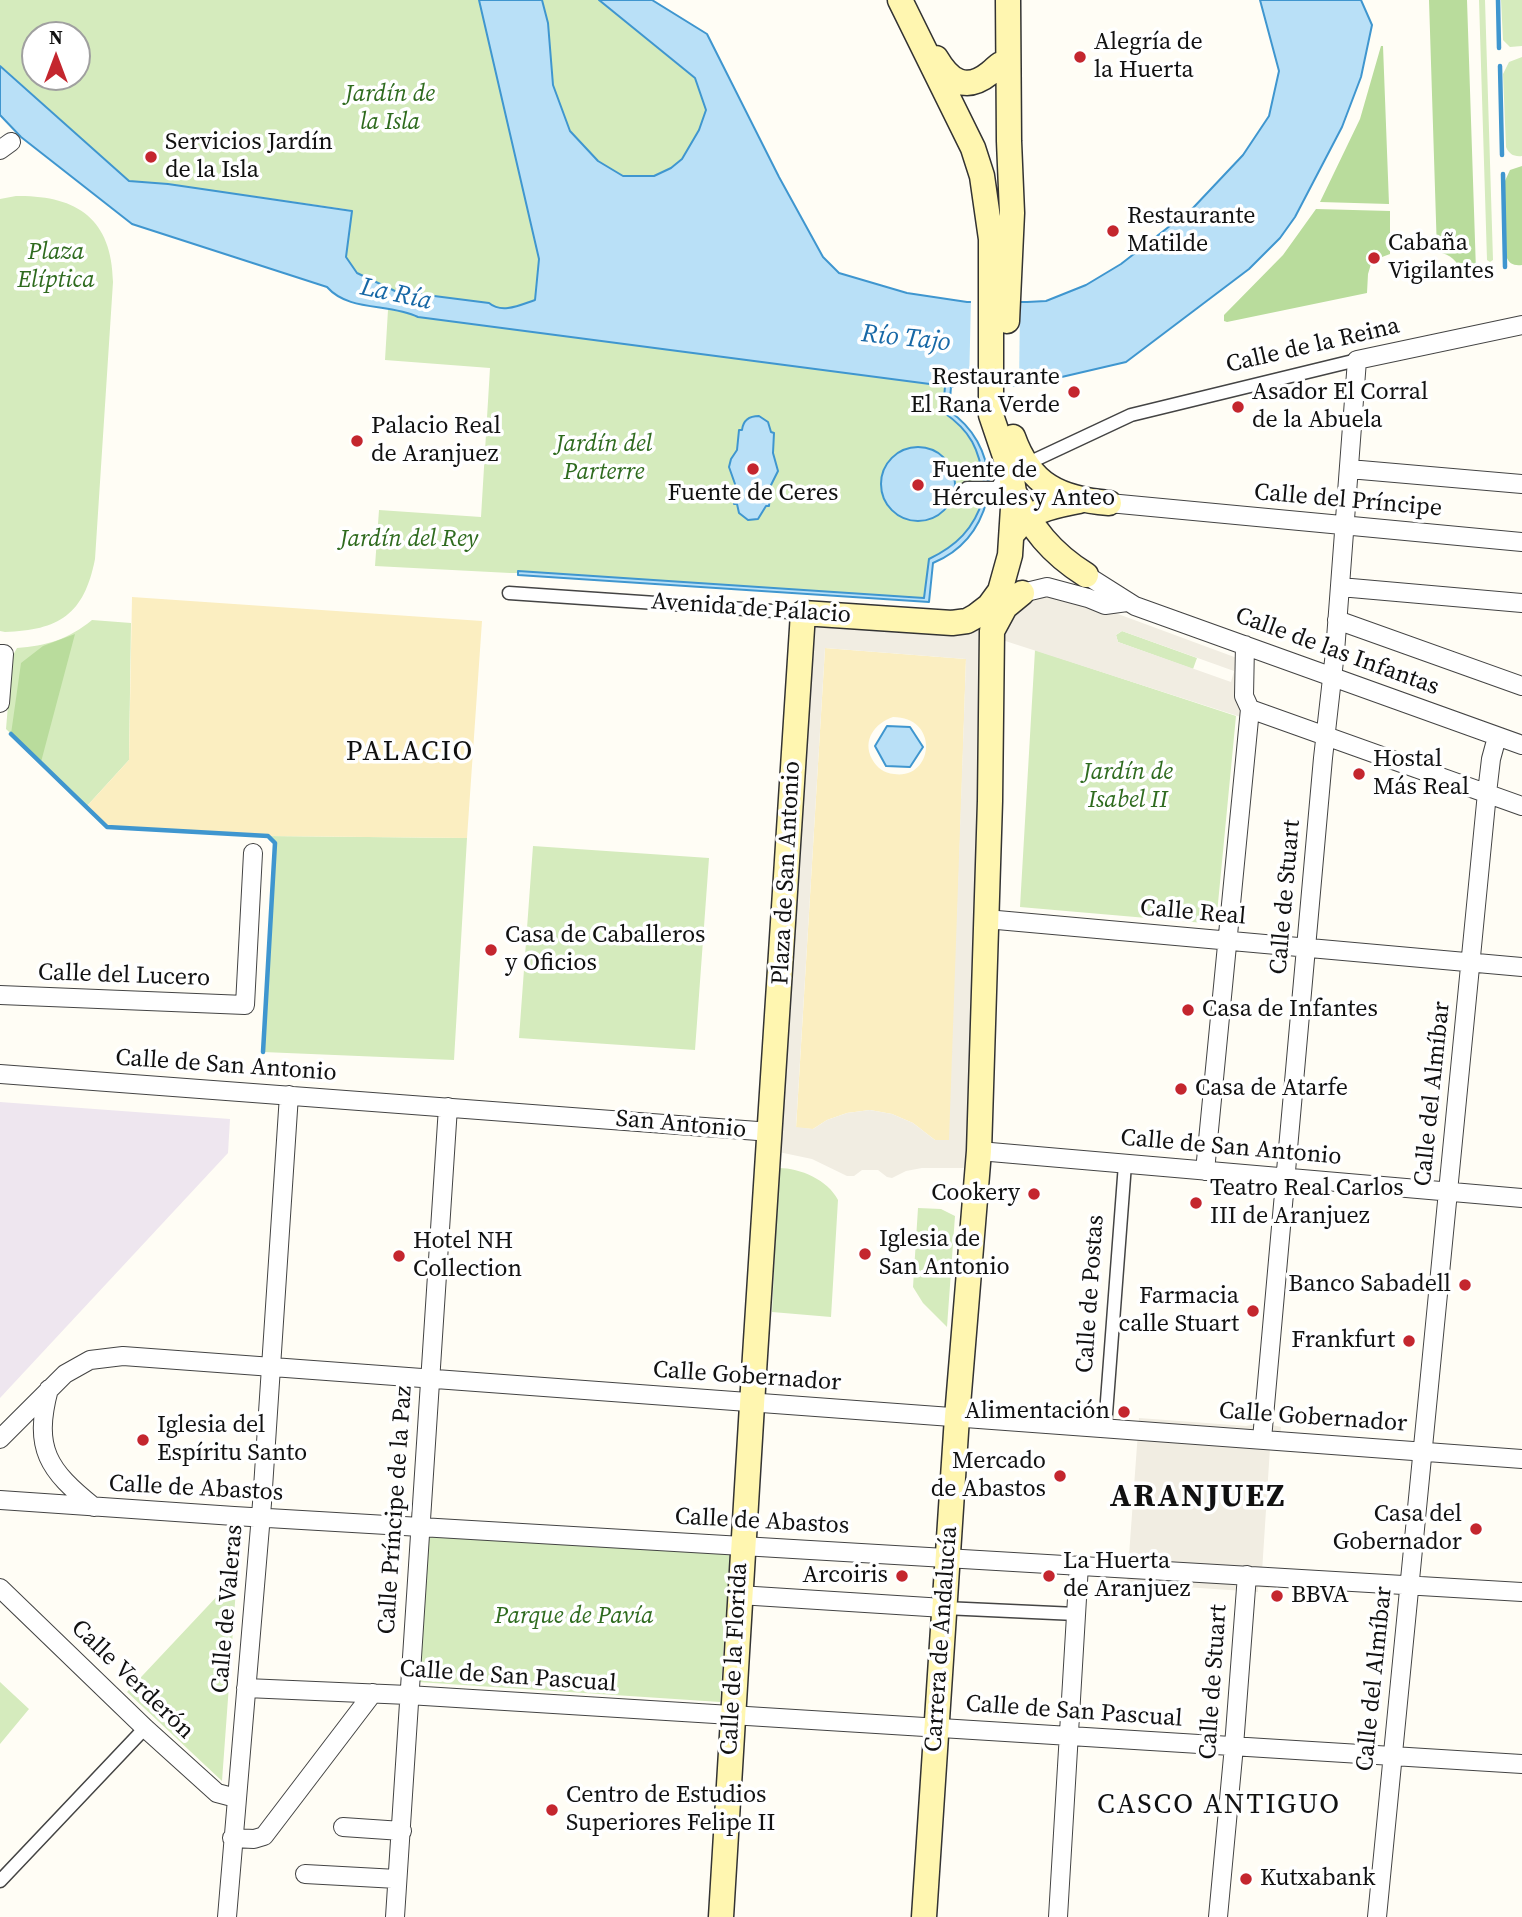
<!DOCTYPE html>
<meta charset="utf-8">
<style>
body{margin:0}
#map{position:relative;width:1522px;height:1917px;overflow:hidden;background:#fffdf5;font-family:"Source Serif 4",serif}
canvas{display:block}
.north{position:absolute;left:21px;top:21px;width:70px;height:70px;box-sizing:border-box;background:#fff;border:2px solid #a0a0a0;border-radius:50%;rotate:0deg;font-size:19px;font-weight:700;line-height:28px;text-align:center;color:#111}
.north::after{content:'';display:block;margin:auto;width:24px;height:32px;background:#c4262e;clip-path:polygon(50% 0,100% 100%,50% 72%,0 100%)}
</style>
<div id="map">
<canvas width="1522" height="1917"></canvas>
<div class="north">N</div>
</div>
<script>
const ctx = document.querySelector('canvas').getContext('2d');
ctx.lineJoin = 'round';
function paint(path, color) {
  ctx.fillStyle = color;
  ctx.fill(path, 'evenodd');
}
function trace(path, color, width, dash) {
  ctx.strokeStyle = color;
  ctx.lineWidth = width;
  ctx.lineCap = dash ? 'butt' : 'round';
  ctx.setLineDash(dash || []);
  ctx.stroke(path);
}
function write(font, color, halo, rows, align = 'center') {
  ctx.font = font + ' "Source Serif 4",serif';
  ctx.lineWidth = 7;
  ctx.setLineDash([]);
  ctx.textBaseline = 'middle';
  ctx.strokeStyle = halo;
  ctx.fillStyle = color;
  for (const [text, x, y, turn = 0] of rows) {
    ctx.save();
    ctx.translate(x, y);
    ctx.rotate((+turn || 0) * Math.PI / 180);
    ctx.textAlign = isNaN(turn) ? turn : align;
    if (halo) ctx.strokeText(text, 0, 0);
    ctx.fillText(text, 0, 0);
    ctx.restore();
  }
}
paint(new Path2D(`
 M 0,1102 L 230,1119 L 228,1153 L 0,1398 Z`), '#eee6ef');
paint(new Path2D(`
 M 0,0 L 479,0 L 539,259 L 535,301 C 520,305 502,314 489,303 L 395,291 L 357,273 L 346,257 L 352,210 L 168,184 L 129,181 L 0,65 ZM 35,35 L 77,35 L 77,77 L 35,77 Z
 M 542,0 L 599,0 L 695,78 L 706,110 L 699,130 L 682,159 L 672,168 L 654,176 L 623,176 L 598,161 L 570,131 L 553,85 L 548,23 Z
 M 1479,0 L 1485,0 L 1493,260 L 1490,262 L 1487,260 Z
 M 1501,0 L 1522,0 L 1522,46 L 1510,47 L 1503,40 Z
 M 1522,57 L 1522,156 C 1514,157 1509,154 1506,147 L 1503,74 L 1509,62 Z
 M 16,196 C 76,195 112,218 113,282 L 95,559 C 84,615 59,630 5,632 L 0,631 L 0,199 Z
 M 388,310 L 406,311 L 418,317 L 945,386 L 943,412 C 987,442 1002,505 957,543 C 948,550 939,555 929,559 L 925,598 L 519,571 L 518,573 L 510,573 L 375,566 L 379,510 L 481,517 L 490,368 L 385,360 Z
 M 92,620 L 131,623 L 129,760 L 87,806 L 6,729 L 12,657 L 17,648 C 46,646 69,639 92,620 Z
 M 1122,631 L 1197,658 L 1193,669 L 1118,642 L 1116,635 Z
 M 1035,650 L 1236,716 L 1216,924 L 1020,907 Z
 M 268,836 L 467,838 L 454,1060 L 263,1052 L 275,851 L 275,843 Z
 M 533,846 L 709,858 L 695,1050 L 519,1038 Z
 M 779,1168 C 800,1168 828,1180 838,1200 L 831,1317 L 772,1312 Z
 M 918,1208 L 941,1209 L 955,1216 L 947,1327 L 923,1303 L 913,1287 Z
 M 428,1532 L 730,1552 L 720,1702 L 418,1682 Z
 M 237,1575 L 222,1781 L 127,1692 Z
 M 0,1682 L 29,1709 L 0,1744 Z`), '#d5ebbd');
paint(new Path2D(`
 M 1429,0 L 1467,0 L 1476,271 L 1461,274 C 1458,261 1451,254 1437,252 Z
 M 1381,46 L 1383,46 L 1389,204 L 1320,202 L 1360,119 Z
 M 1522,166 L 1522,265 C 1514,266 1509,264 1506,256 L 1504,183 L 1510,170 Z
 M 1316,209 L 1390,211 L 1390,254 L 1382,257 L 1377,250 L 1369,253 L 1367,259 L 1371,264 L 1368,274 L 1367,293 L 1227,322 L 1224,321 L 1224,315 L 1283,255 Z
 M 75,634 L 41,762 L 11,734 L 21,663 L 43,646 Z`), '#b9dc9c');
paint(new Path2D(`
 M 132,597 L 482,621 L 467,838 L 268,836 L 107,827 L 87,806 L 129,760 Z
 M 825,648 L 966,659 L 950,1141 L 935,1140 L 913,1123 L 892,1114 L 870,1110 L 847,1113 L 827,1120 L 813,1129 L 796,1128 ZM 893,717 C 940,717 934,780 894,774 C 884,773 877,768 872,759 C 862,740 875,723 893,717 Z`), '#fbeec1');
paint(new Path2D(`
 M 1064,594 L 1237,658 L 1244,718 L 996,638 L 1024,598 ZM 1122,631 L 1234,671 L 1231,682 L 1118,642 L 1116,635 Z
 M 811,618 L 980,629 L 984,632 L 970,1168 L 922,1168 L 906,1171 L 892,1178 L 887,1177 L 878,1170 L 862,1170 L 854,1176 L 847,1176 L 812,1159 L 774,1151 ZM 825,648 L 966,659 L 949,1140 L 935,1140 L 913,1123 L 892,1114 L 870,1110 L 847,1113 L 827,1120 L 813,1129 L 796,1127 Z
 M 1139,1418 L 1246,1426 L 1263,1423 L 1281,1427 L 1280,1440 L 1270,1448 L 1262,1572 L 1269,1577 L 1269,1588 L 1258,1587 L 1258,1592 L 1127,1583 Z`), '#f1ede2');
const water = new Path2D(`
 M 479,0 L 542,0 L 548,23 L 553,85 L 570,131 L 598,161 L 623,176 L 654,176 L 671,168 L 682,159 L 699,130 L 706,110 L 695,78 L 599,0 L 652,0 L 707,34 L 779,177 L 823,257 L 839,273 L 907,293 L 967,302 L 1027,302 L 1046,301 L 1086,285 L 1121,264 L 1193,208 L 1243,155 L 1269,116 L 1279,71 L 1260,0 L 1361,0 L 1372,25 L 1361,77 L 1342,127 L 1295,217 L 1280,238 L 1249,269 L 1126,362 L 1023,386 L 963,383 L 951,387 L 949,411 C 973,427 987,452 989,482 L 984,482 C 979,449 971,431 943,412 L 945,386 L 418,317 C 389,303 349,312 327,287 L 132,224 L 21,137 L 0,115 L 0,66 L 129,181 L 168,184 L 352,211 L 346,257 L 357,273 L 395,291 L 489,303 C 502,314 520,305 535,300 L 539,259 Z
 M 759,416 L 768,422 L 771,432 L 774,433 L 773,453 L 778,471 L 771,485 L 769,506 L 766,506 L 758,519 L 748,520 L 739,513 L 737,504 L 734,504 L 735,484 L 729,467 L 731,459 L 737,450 L 739,430 L 742,430 C 743,421 749,416 759,416 Z
 M881 484a37 37 0 1 1 74 0a37 37 0 1 1-74 0Z
 M 983,499 L 987,500 C 979,530 962,551 933,563 L 929,602 L 518,575 L 518,571 L 924,598 L 929,559 C 956,546 974,529 983,499 Z
 M 887,726 L 910,727 L 923,747 L 910,767 L 886,766 L 875,746 Z`);
paint(water, '#b9e0f7');
trace(water, '#3f96cf', 2);
paint(new Path2D(`
 M 971,299 L 1020,300 L 1019,386 L 969,385 Z`), '#fffdf5');
trace(new Path2D(`
 M 1498,0 L 1499,48
 M 1500,66 L 1502,155
 M 1503,174 L 1505,267
 M 11,734 L 107,827 L 268,836 L 275,843 L 263,1052`), '#3f96cf', 4.5);
const pedestrian = new Path2D(`
 M 1037,459 L 1131,415 L 1357,360
 M 967,488 L 997,488 L 1003,478
 M 509,593 L 803,613
 M 1105,1427 L 1125,1164
 M 944,1608 L 1076,1614
 M 0,1881 L 145,1728`);
const minor = new Path2D(`
 M 0,150 L 11,142
 M 1349,469 L 1522,484
 M 1109,503 L 1522,542
 M 1086,575 L 1135,606 L 1522,745
 M 1340,587 L 1522,603
 M 1022,593 L 1047,587 L 1088,598 L 1105,605 L 1127,602
 M 1337,620 L 1522,686
 M 0,654 L 4,654 L 0,703
 M 1250,709 L 1522,806
 M 986,919 L 1522,967
 M 0,995 L 245,1005 L 253,853
 M 0,1074 L 771,1132
 M 979,1151 L 1522,1198
 M 1205,1171 L 1250,709 L 1244,696 L 1245,645
 M 49,1389 C 33,1449 48,1470 94,1507
 M 0,1439 L 65,1374 L 90,1360 L 123,1356 L 1522,1459
 M 1262,1439 L 1323,758 L 1335,652 L 1357,360 L 1522,325
 M 0,1500 L 234,1516 L 1522,1592
 M 0,1588 L 145,1728 L 217,1793 L 236,1798
 M 739,1595 L 944,1608
 M 246,1688 L 408,1695 L 1522,1764
 M 343,1827 L 402,1831
 M 232,1838 L 254,1839 L 264,1836 L 373,1693
 M 305,1874 L 397,1879
 M 227,1917 L 262,1503 L 289,1095
 M 395,1917 L 448,1107
 M 1058,1917 L 1079,1565
 M 1218,1917 L 1234,1746 L 1247,1575
 M 1377,1917 L 1487,793 L 1491,759 L 1497,737`);
const secondary = new Path2D(`
 M 936,58 C 949,80 965,93 990,73 C 997,68 998,63 1008,62
 M 1007,321 L 1012,213 L 1009,141 L 1008,0
 M 1013,437 C 1030,485 1060,499 1109,503
 M 1014,492 C 1032,529 1051,553 1086,575
 M 1015,531 C 1031,509 1055,506 1079,501
 M 721,1917 C 745,1482 776,1048 803,613 L 952,623 L 967,621 L 976,616 L 989,606 L 1000,591 L 1010,555 L 1014,492 L 1011,474 L 991,415 L 991,239 L 982,176 L 973,148 L 900,0
 M 924,1917 L 957,1417 L 979,1151 L 990,801 L 992,631 L 1005,607 L 1022,593`);
trace(pedestrian, '#444', 15);
trace(minor, '#444', 20);
trace(secondary, '#333', 27);
trace(pedestrian, '#fff', 12);
trace(minor, '#fff', 18);
trace(secondary, '#fff6b0', 24);
for (const [x, y, r, color] of [
 [1080,57,7,"#c4262e"],
 [151,157,7,"#c4262e"],
 [1113,231,7,"#c4262e"],
 [1374,258,7,"#c4262e"],
 [1074,392,7,"#c4262e"],
 [1238,407,7,"#c4262e"],
 [357,441,7,"#c4262e"],
 [753,469,7,"#c4262e"],
 [918,485,7,"#c4262e"],
 [1359,774,7,"#c4262e"],
 [491,950,7,"#c4262e"],
 [1188,1010,7,"#c4262e"],
 [1181,1089,7,"#c4262e"],
 [1034,1194,7,"#c4262e"],
 [1196,1203,7,"#c4262e"],
 [865,1254,7,"#c4262e"],
 [399,1256,7,"#c4262e"],
 [1465,1285,7,"#c4262e"],
 [1253,1311,7,"#c4262e"],
 [1409,1341,7,"#c4262e"],
 [1124,1412,7,"#c4262e"],
 [143,1440,7,"#c4262e"],
 [1060,1476,7,"#c4262e"],
 [1476,1529,7,"#c4262e"],
 [902,1576,7,"#c4262e"],
 [1049,1576,7,"#c4262e"],
 [1277,1596,7,"#c4262e"],
 [552,1810,7,"#c4262e"],
 [1246,1879,7,"#c4262e"]
]) {
  const dot = new Path2D();
  dot.arc(x, y, r, 0, 2 * Math.PI);
  ctx.fillStyle = color;
  ctx.fill(dot);
  trace(dot, '#fff', 2.5);
}
write('24px', '#111', '#fff', [
 ["Alegría de",1094,43],
 ["la Huerta",1094,71],
 ["Servicios Jardín",165,143],
 ["de la Isla",165,171],
 ["Restaurante",1127,217],
 ["Matilde",1127,245],
 ["Cabaña",1388,244],
 ["Vigilantes",1388,272],
 ["Restaurante",1060,378,"right"],
 ["El Rana Verde",1060,406,"right"],
 ["Asador El Corral",1252,393],
 ["de la Abuela",1252,421],
 ["Palacio Real",371,427],
 ["de Aranjuez",371,455],
 ["Fuente de",932,471],
 ["Hércules y Anteo",932,499],
 ["Fuente de Ceres",753,494,"center"],
 ["Hostal",1373,760],
 ["Más Real",1373,788],
 ["Casa de Caballeros",505,936],
 ["y Oficios",505,964],
 ["Casa de Infantes",1202,1010],
 ["Casa de Atarfe",1195,1089],
 ["Teatro Real Carlos",1210,1189],
 ["III de Aranjuez",1210,1217],
 ["Cookery",1020,1194,"right"],
 ["Iglesia de",879,1240],
 ["San Antonio",879,1268],
 ["Hotel NH",413,1242],
 ["Collection",413,1270],
 ["Banco Sabadell",1451,1285,"right"],
 ["Farmacia",1239,1297,"right"],
 ["calle Stuart",1239,1325,"right"],
 ["Frankfurt",1395,1341,"right"],
 ["Alimentación",1110,1412,"right"],
 ["Iglesia del",157,1426],
 ["Espíritu Santo",157,1454],
 ["Mercado",1046,1462,"right"],
 ["de Abastos",1046,1490,"right"],
 ["Casa del",1462,1515,"right"],
 ["Gobernador",1462,1543,"right"],
 ["La Huerta",1063,1562],
 ["de Aranjuez",1063,1590],
 ["Arcoiris",888,1576,"right"],
 ["BBVA",1291,1596],
 ["Centro de Estudios",566,1796],
 ["Superiores Felipe II",566,1824],
 ["Kutxabank",1260,1879]
], 'left');
write('italic 24px', '#2f6b1f', '#fff', [
 ["Jardín de",390,95],
 ["la Isla",390,123],
 ["Plaza",56,253],
 ["Elíptica",56,281],
 ["Jardín del",604,445],
 ["Parterre",604,473],
 ["Jardín del Rey",409,540],
 ["Jardín de",1128,773],
 ["Isabel II",1128,801],
 ["Parque de Pavía",574,1617]
]);
write('24px', '#111', '#fff', [
 ["Calle de la Reina",1313,346,-13],
 ["Calle del Príncipe",1348,501,5],
 ["Avenida de Palacio",751,609,4],
 ["Calle de las Infantas",1337,652,20],
 ["Plaza de San Antonio",787,873,-87],
 ["Calle de Stuart",1286,897,-85],
 ["Calle Real",1193,913,5],
 ["Calle del Lucero",124,976,2],
 ["Calle de San Antonio",226,1066,4],
 ["Calle del Almíbar",1433,1094,-84],
 ["San Antonio",681,1125,5],
 ["Calle de San Antonio",1231,1148,5],
 ["Calle de Postas",1091,1294,-86],
 ["Calle Gobernador",747,1377,4],
 ["Calle Gobernador",1313,1418,4],
 ["Calle de Abastos",196,1489,3],
 ["Calle Príncipe de la Paz",396,1510,-86],
 ["Calle de Abastos",762,1522,3],
 ["Calle de Valeras",228,1609,-85],
 ["Carrera de Andalucía",942,1639,-86],
 ["Calle de la Florida",735,1659,-87],
 ["Calle de San Pascual",508,1677,4],
 ["Calle del Almíbar",1375,1679,-84],
 ["Calle Verderón",132,1680,44],
 ["Calle de Stuart",1214,1682,-86],
 ["Calle de San Pascual",1074,1712,4]
]);
write('italic 26px', '#1768a6', '#fff', [
 ["La Ría",396,295,12],
 ["Río Tajo",906,339,6]
]);
ctx.letterSpacing = '2px';
write('28px', '#111', '#fff', [
 ["PALACIO",410,753],
 ["CASCO ANTIGUO",1219,1806]
]);
ctx.letterSpacing = '0px';
ctx.letterSpacing = '2px';
write('bold 32px', '#111', '#fff', [
 ["ARANJUEZ",1198,1498]
]);
ctx.letterSpacing = '0px';
</script>
